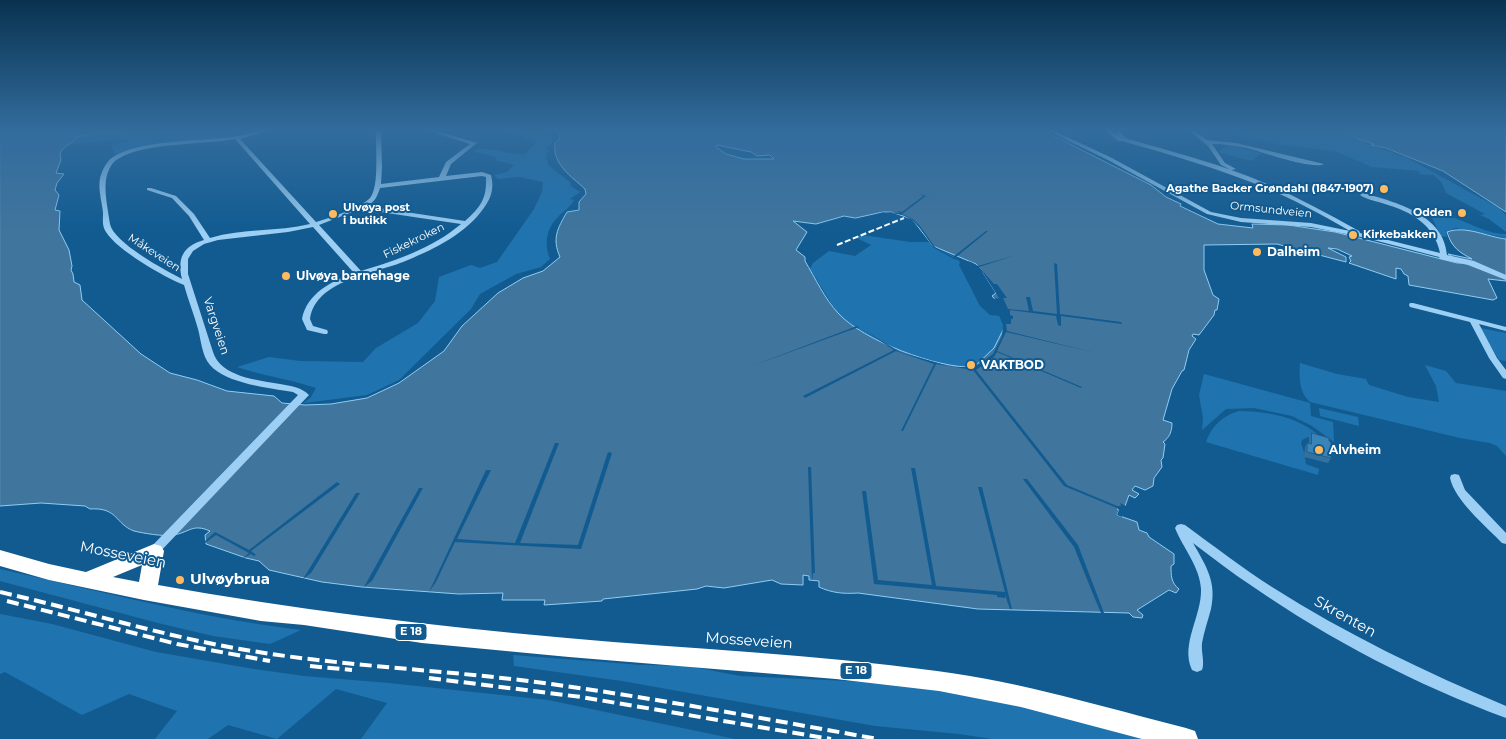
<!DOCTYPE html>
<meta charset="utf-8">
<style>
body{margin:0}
canvas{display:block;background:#115b91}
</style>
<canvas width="1506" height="739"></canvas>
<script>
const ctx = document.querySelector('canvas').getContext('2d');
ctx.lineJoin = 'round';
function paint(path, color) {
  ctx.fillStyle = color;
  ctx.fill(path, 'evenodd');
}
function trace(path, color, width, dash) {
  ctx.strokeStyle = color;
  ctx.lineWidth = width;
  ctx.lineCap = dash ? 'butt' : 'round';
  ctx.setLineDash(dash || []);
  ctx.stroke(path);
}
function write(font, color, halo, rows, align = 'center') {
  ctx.font = font + ' Montserrat,sans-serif';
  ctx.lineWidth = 4;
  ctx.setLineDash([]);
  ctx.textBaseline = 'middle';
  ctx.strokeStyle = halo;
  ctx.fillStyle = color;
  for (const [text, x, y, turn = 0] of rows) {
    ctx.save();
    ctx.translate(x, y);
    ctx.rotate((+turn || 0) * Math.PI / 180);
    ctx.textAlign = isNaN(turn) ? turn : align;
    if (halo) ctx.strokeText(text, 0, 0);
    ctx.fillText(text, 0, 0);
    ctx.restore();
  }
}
paint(new Path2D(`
 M 128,129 C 135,129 142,131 148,130 C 188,129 228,129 268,129 L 228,137 L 170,142 L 115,154 L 111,145 L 127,142 L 127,140 L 69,144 L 75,137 Z
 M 491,129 C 506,129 545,124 553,137 L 551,140 L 552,143 L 546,148 L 549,151 L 546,155 L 548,165 L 570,182 L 571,186 L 580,192 L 570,199 L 574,200 C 570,208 563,211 557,218 C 546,229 544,245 550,259 L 541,267 L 516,274 L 480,294 L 471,309 L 399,380 L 367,395 L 304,403 L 311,397 L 316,388 C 290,379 263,376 237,367 L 269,357 L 300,361 L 363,362 L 376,348 L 418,323 L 435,301 L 439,277 L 471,265 L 480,268 L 497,262 L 534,209 L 542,192 L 543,182 L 519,177 L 498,179 L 494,175 L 507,172 L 514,165 L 495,160 L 497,157 L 472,151 C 485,144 510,156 526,154 L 536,142 L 509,131 Z
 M 1232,129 L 1346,129 L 1365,143 L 1407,158 L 1499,208 L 1506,215 L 1506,232 L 1489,219 L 1480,215 L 1485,214 L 1446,193 L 1442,183 L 1434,175 L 1419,174 L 1420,171 L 1372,167 L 1335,151 L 1283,145 L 1240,136 Z
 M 1228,145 L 1261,153 L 1252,161 L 1218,152 Z
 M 1440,215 C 1463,217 1482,234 1506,234 L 1506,238 L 1456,228 L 1446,232 L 1447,237 L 1441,236 L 1432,218 Z
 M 862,235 L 910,242 L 929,242 L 933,246 L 955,257 L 960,262 L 959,265 L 980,306 L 990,315 L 1000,316 L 1004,328 L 994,352 L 980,364 L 973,368 L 929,362 L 886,346 L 851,324 L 838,314 L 810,269 L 813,263 L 829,251 L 855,256 L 871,245 L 855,237 Z
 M 1480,328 L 1506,333 L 1506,361 L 1499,360 Z
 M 1300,363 L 1337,374 L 1366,379 L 1369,385 L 1408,397 L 1439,402 L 1436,386 L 1425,365 L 1446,371 L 1456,383 L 1506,391 L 1506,456 L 1497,446 L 1490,443 L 1460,438 L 1310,402 C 1299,392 1299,377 1300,363 Z
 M 1204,374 L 1310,403 L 1311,416 L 1333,422 L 1334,442 L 1312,426 L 1292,416 L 1254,408 L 1226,409 L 1202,430 L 1203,418 L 1199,395 Z
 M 1319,408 L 1358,417 L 1359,426 L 1320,416 Z
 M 1239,411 C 1272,412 1302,417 1326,442 L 1308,437 L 1302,440 L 1301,444 C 1304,449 1305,459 1306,464 L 1319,469 L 1318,475 L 1206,442 C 1212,426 1222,416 1239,411 Z
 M 0,569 C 100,591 199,618 301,630 L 270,644 L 213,636 L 158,623 L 0,581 Z
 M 0,614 L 52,624 L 156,652 L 254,669 L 304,676 L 389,683 L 548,700 L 735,739 L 361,739 L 387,703 L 336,689 L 277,739 L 228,725 L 208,739 L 155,739 L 177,711 L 129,694 L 82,715 L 5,672 L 0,674 Z
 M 513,655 L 641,665 L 688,666 L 740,676 L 911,684 L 1011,701 L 1164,739 L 992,739 L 959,734 L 875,726 L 622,681 L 514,666 Z`), '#1f74af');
const water = new Path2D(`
 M 0,129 L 128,129 L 121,133 L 100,132 L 76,137 C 72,145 63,145 60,154 L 61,160 L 56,173 L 64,174 L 57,183 L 55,190 L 59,195 L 55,210 L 60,211 L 59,230 L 69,250 L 72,266 L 71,270 L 73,274 L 74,282 L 80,285 L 82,300 L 141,354 L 170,373 L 197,380 L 227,391 L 274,396 L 282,403 L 305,405 L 331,404 L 367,398 L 399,383 L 444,351 L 462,326 L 498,293 L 523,278 L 543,271 L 560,257 C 552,239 557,229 567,212 L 579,210 L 579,202 L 586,194 L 585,189 C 571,176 552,164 555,143 L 559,140 L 560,134 L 553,129 L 1040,129 L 1151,185 L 1166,197 L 1181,204 L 1180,206 L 1218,224 L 1253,228 L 1252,224 L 1288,225 L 1335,232 L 1457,263 L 1462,263 L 1448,254 L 1472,259 C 1459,252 1452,248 1447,232 C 1466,225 1487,237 1506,239 L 1506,281 L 1488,279 L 1497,298 L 1493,300 L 1409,285 L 1408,276 L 1404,274 L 1401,269 L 1396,268 L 1396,279 L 1349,263 L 1351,261 L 1349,257 L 1352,256 L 1337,249 L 1328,248 L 1346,257 L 1346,262 L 1277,244 L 1204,245 L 1204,270 L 1213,295 L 1219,299 L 1217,310 L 1215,310 L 1214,315 L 1199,335 L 1193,334 L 1192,336 L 1196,339 L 1189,350 L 1184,370 L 1182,371 L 1172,389 L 1163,420 L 1172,423 C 1172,432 1169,438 1163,442 L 1165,444 L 1163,458 L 1161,460 L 1162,467 L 1154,478 L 1153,486 L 1145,490 L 1135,486 L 1132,490 L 1139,494 L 1135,498 L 1129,495 L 1125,506 L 1126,508 L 1117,509 L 1119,510 L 1117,515 L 1137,522 L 1139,530 L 1147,533 L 1149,537 L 1174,554 L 1174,564 L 1171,566 C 1171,575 1171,583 1179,589 L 1176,593 L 1169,590 L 1137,610 L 1143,615 L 1142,618 L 1133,617 L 1129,613 L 978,609 L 858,593 C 844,594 832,593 819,587 L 819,581 L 809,580 L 809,576 L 803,575 L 803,585 L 781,584 L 772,580 L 724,588 L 706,586 L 697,589 L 603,599 L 602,601 L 544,605 L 545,600 L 502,600 L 503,593 L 459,594 L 362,587 L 322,582 L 269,570 L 259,561 L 246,558 L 206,544 L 205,535 L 210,531 C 192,523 189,533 173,535 C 165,537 142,533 134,531 C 115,524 118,507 90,509 L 85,506 L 41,503 L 0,506 ZM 717,145 L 751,152 L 757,156 L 770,155 L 774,159 L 744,159 L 726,154 L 716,147 ZM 883,212 L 891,212 L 912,219 L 933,246 L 976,264 L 982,271 L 996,293 L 992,296 L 1001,306 L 1004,328 L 994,348 L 974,367 C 938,369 862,340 838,313 C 825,299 815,278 805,261 L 805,257 L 796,250 L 807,232 L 793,221 L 816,224 L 844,216 L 855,218 Z
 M 1348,129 L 1506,129 L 1506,212 L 1443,171 L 1386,148 L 1371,145 L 1374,144 L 1358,139 Z`);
paint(water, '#40759d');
trace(water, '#8dcdf6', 1);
paint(new Path2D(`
 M 920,194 L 930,197 L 926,196 L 902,214 L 913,219 L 920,226 L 935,247 L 953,257 L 986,231 L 988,231 L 955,258 L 971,262 L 978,266 L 1016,255 L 979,267 L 994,284 L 997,284 L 1007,298 L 1003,298 L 1008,309 L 1029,311 L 1026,297 L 1030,297 L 1033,311 L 1057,314 L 1054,263 L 1057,264 L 1060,314 L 1121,322 L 1122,324 L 1061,316 L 1061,326 L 1058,325 L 1056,316 L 1010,310 L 1010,315 L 1013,316 L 1013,319 L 1011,319 L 1011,324 L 1006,324 L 1007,331 L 1096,353 L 1006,332 L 997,351 L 1082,387 L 1081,388 L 997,352 L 994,357 L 976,370 L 1067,485 L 1117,506 L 1121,506 L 1120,503 L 1128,507 L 1126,511 L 1122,509 L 1122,517 L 1117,515 L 1119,510 L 1117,508 L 1064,486 L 973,370 L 936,364 L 903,431 L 901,431 L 934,364 L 896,351 L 805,398 L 803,396 L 894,350 L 859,327 L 752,366 L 857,326 L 854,324 L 900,352 L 952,367 L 975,367 L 993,354 L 1002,336 L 1003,325 L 998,313 L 999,308 L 993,299 L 999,298 L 983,273 L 971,263 L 954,259 L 934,248 L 920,228 L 912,220 L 903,215 L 884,212 L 860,220 L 883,212 L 900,213 L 897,211 L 902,212 L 923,196 Z
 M 555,443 L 559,443 L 520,543 L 578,545 L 608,452 L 612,453 L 581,549 L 455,542 L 436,582 L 429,592 L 486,470 L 491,470 L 457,539 L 515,543 Z
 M 808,467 L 811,467 L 815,573 L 813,573 L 812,581 Z
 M 911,468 L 915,468 L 936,586 L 1005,592 L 978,487 L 982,487 L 1012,609 L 1010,609 L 1005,595 L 1005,598 L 997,597 L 997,595 L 874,584 L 862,491 L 866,491 L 878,580 L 932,585 Z
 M 1023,479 L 1027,479 L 1078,545 L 1104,613 L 1101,613 L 1095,599 L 1074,547 Z
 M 337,482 L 340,484 L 251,551 L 256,555 L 254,556 L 251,554 L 242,559 L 249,553 L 216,535 L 205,543 L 204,542 L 215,532 L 249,550 Z
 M 419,488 L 423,488 L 372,581 L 364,587 Z
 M 356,493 L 360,493 L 311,573 L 303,579 Z`), '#115b91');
paint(new Path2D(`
 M 266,129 L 273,129 L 240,139 L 316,222 C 329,218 361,208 370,198 C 380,186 375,145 376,129 L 381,129 L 382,167 L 381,184 L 439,177 L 446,162 L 470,144 L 423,129 L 430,129 L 477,143 L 451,164 L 446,176 L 482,172 L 491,175 C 495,190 490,201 480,213 C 462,236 430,251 403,262 C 373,274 316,280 310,319 L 313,326 L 327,330 L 328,332 L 327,334 L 324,334 L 307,330 L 302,319 C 307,293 332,281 354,273 L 313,227 L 288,232 L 218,240 L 204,244 L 193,251 L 188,259 L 188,274 L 213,352 C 221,377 257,380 280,384 C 291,386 301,387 309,395 L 158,554 L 154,555 L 150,554 L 148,551 L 150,548 L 298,395 L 293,392 C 270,388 227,384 210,365 C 202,356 201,340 198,329 C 194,314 188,300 184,285 C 164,277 117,250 106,232 C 102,226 103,220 103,213 C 102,200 96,185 102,172 C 104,167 108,160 113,157 C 138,140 201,141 232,137 C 244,135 255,132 266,129 ZM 235,139 L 310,224 C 277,232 243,228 210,238 L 194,214 L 176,196 L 151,188 L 147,188 L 147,190 L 172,198 L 189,216 L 204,240 C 183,246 177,258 182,279 C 165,270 114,243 110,224 C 108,210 103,188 107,175 C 109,169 112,162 118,159 C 145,142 203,145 235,139 ZM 482,176 L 486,177 C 487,198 481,207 465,221 L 366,206 C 375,202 377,197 380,188 ZM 360,209 L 461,224 C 433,248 395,261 361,271 L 319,225 Z
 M 1044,129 L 1050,129 L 1112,158 L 1211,212 L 1241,218 L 1311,223 L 1350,231 C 1321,214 1291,198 1261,186 C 1216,168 1169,154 1122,141 L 1118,141 L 1104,129 L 1109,129 L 1119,136 L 1114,129 L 1119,129 L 1125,138 C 1173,152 1221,164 1267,184 C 1299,198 1329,214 1359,231 L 1360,233 L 1440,253 C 1435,225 1410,211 1385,204 C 1377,201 1367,200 1360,195 L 1363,193 C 1395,202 1444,214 1447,255 L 1474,261 L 1506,275 L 1506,280 L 1468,265 L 1440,259 L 1439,257 L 1366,238 L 1311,227 L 1241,222 L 1207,214 L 1108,160 Z
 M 1187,129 L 1192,129 L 1207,140 L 1236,143 L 1324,164 C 1313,170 1262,152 1247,148 C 1235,146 1224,144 1212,144 L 1225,163 L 1236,169 L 1231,170 L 1221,165 L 1208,146 Z
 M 1410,303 L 1413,303 L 1506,327 L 1506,331 L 1479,324 L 1497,358 L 1506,370 L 1506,379 L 1503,378 L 1489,358 L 1470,322 L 1410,307 L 1409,305 Z
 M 1455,474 L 1459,475 L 1465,490 L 1506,533 L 1506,544 L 1502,543 C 1486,526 1455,501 1450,478 L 1451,475 Z
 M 1181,524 L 1185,525 C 1214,546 1242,568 1272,587 C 1346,634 1425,672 1506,706 L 1506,718 C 1417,685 1330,640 1252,586 C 1232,573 1213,558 1193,543 C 1206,566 1217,582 1211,609 C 1208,620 1204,632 1202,643 C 1201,652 1205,663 1202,670 L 1197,672 L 1192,670 C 1180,644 1202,616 1201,589 C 1200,567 1183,548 1175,528 L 1177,525 Z`), '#9ccff3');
paint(new Path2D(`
 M 154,544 L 161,546 L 164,551 L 158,585 C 293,609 430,626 567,638 C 690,649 814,654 937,671 C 1021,682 1104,707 1186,728 L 1195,731 L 1198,739 L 1142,739 L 1021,707 L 939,691 L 836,679 L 569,657 L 422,643 L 304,625 L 261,621 L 144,600 L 49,580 L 0,566 L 0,550 L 49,564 L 86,572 ZM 142,565 L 139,582 L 113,577 Z`), '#fff');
trace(new Path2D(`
 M 837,245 L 904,218`), '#fff', 2, [6, 2.5]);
trace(new Path2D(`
 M 0,592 C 80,610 159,635 240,649 C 332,665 427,669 520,680 C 640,695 759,718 878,739
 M 7,601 L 177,644 L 270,661
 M 310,666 L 352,670
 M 429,678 L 581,697 L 831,739`), '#fff', 4, [12, 5.5]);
paint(new Path2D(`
 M 1312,433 L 1331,458 L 1328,463 L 1304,457 L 1305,447 L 1307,443 L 1309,443 L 1309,438 Z`), '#3172a0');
const building = new Path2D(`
 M 1312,433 L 1329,438 L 1329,441 L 1331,442 L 1331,458 L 1307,452 L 1307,443 L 1311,444 Z`);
paint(building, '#3985ba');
trace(building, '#285d82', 1);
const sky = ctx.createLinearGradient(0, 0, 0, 232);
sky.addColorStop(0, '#093250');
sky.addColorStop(0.56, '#326c9d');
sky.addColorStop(1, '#326c9d00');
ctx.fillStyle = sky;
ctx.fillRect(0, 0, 1506, 232);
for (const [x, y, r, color] of [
 [1384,189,5,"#ffba5e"],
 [1462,213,5,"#ffba5e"],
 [333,214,5,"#ffba5e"],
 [1353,235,5,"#ffba5e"],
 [1257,252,5,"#ffba5e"],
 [286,276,5,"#ffba5e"],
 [971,365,5,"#ffba5e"],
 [1319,450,5,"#ffba5e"],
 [180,580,5,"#ffba5e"]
]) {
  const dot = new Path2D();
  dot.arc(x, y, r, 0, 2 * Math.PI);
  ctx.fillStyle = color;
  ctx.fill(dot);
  trace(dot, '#115b91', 2);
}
write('bold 11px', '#fff', '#115b91', [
 ["Agathe Backer Grøndahl (1847-1907)",1374,189],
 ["Ulvøya post",343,208,"left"],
 ["i butikk",343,221,"left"],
 ["Odden",1452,213],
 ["Kirkebakken",1363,235,"left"]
], 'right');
write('11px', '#fff', '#115b91', [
 ["Ormsundveien",1271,210,6],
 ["Fiskekroken",414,241,-26],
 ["Måkeveien",154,253,33]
]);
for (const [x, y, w] of [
 [411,632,32],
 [856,671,32]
]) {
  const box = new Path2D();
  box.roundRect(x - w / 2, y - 8.5, w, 17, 4);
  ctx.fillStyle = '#115b91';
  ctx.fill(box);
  trace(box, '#fff', 1);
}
write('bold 11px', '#fff', null, [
 ["E 18",411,632],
 ["E 18",856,671]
]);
write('bold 12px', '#fff', '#115b91', [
 ["Dalheim",1267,252],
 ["Ulvøya barnehage",296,276],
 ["VAKTBOD",981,365],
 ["Alvheim",1329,450]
], 'left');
write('12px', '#fff', '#115b91', [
 ["Vargveien",216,326,72]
]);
write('15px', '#fff', '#115b91', [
 ["Mosseveien",123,555,11],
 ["Skrenten",1345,617,29],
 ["Mosseveien",749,641,4]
]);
write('bold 15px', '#fff', '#115b91', [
 ["Ulvøybrua",190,580]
], 'left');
</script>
